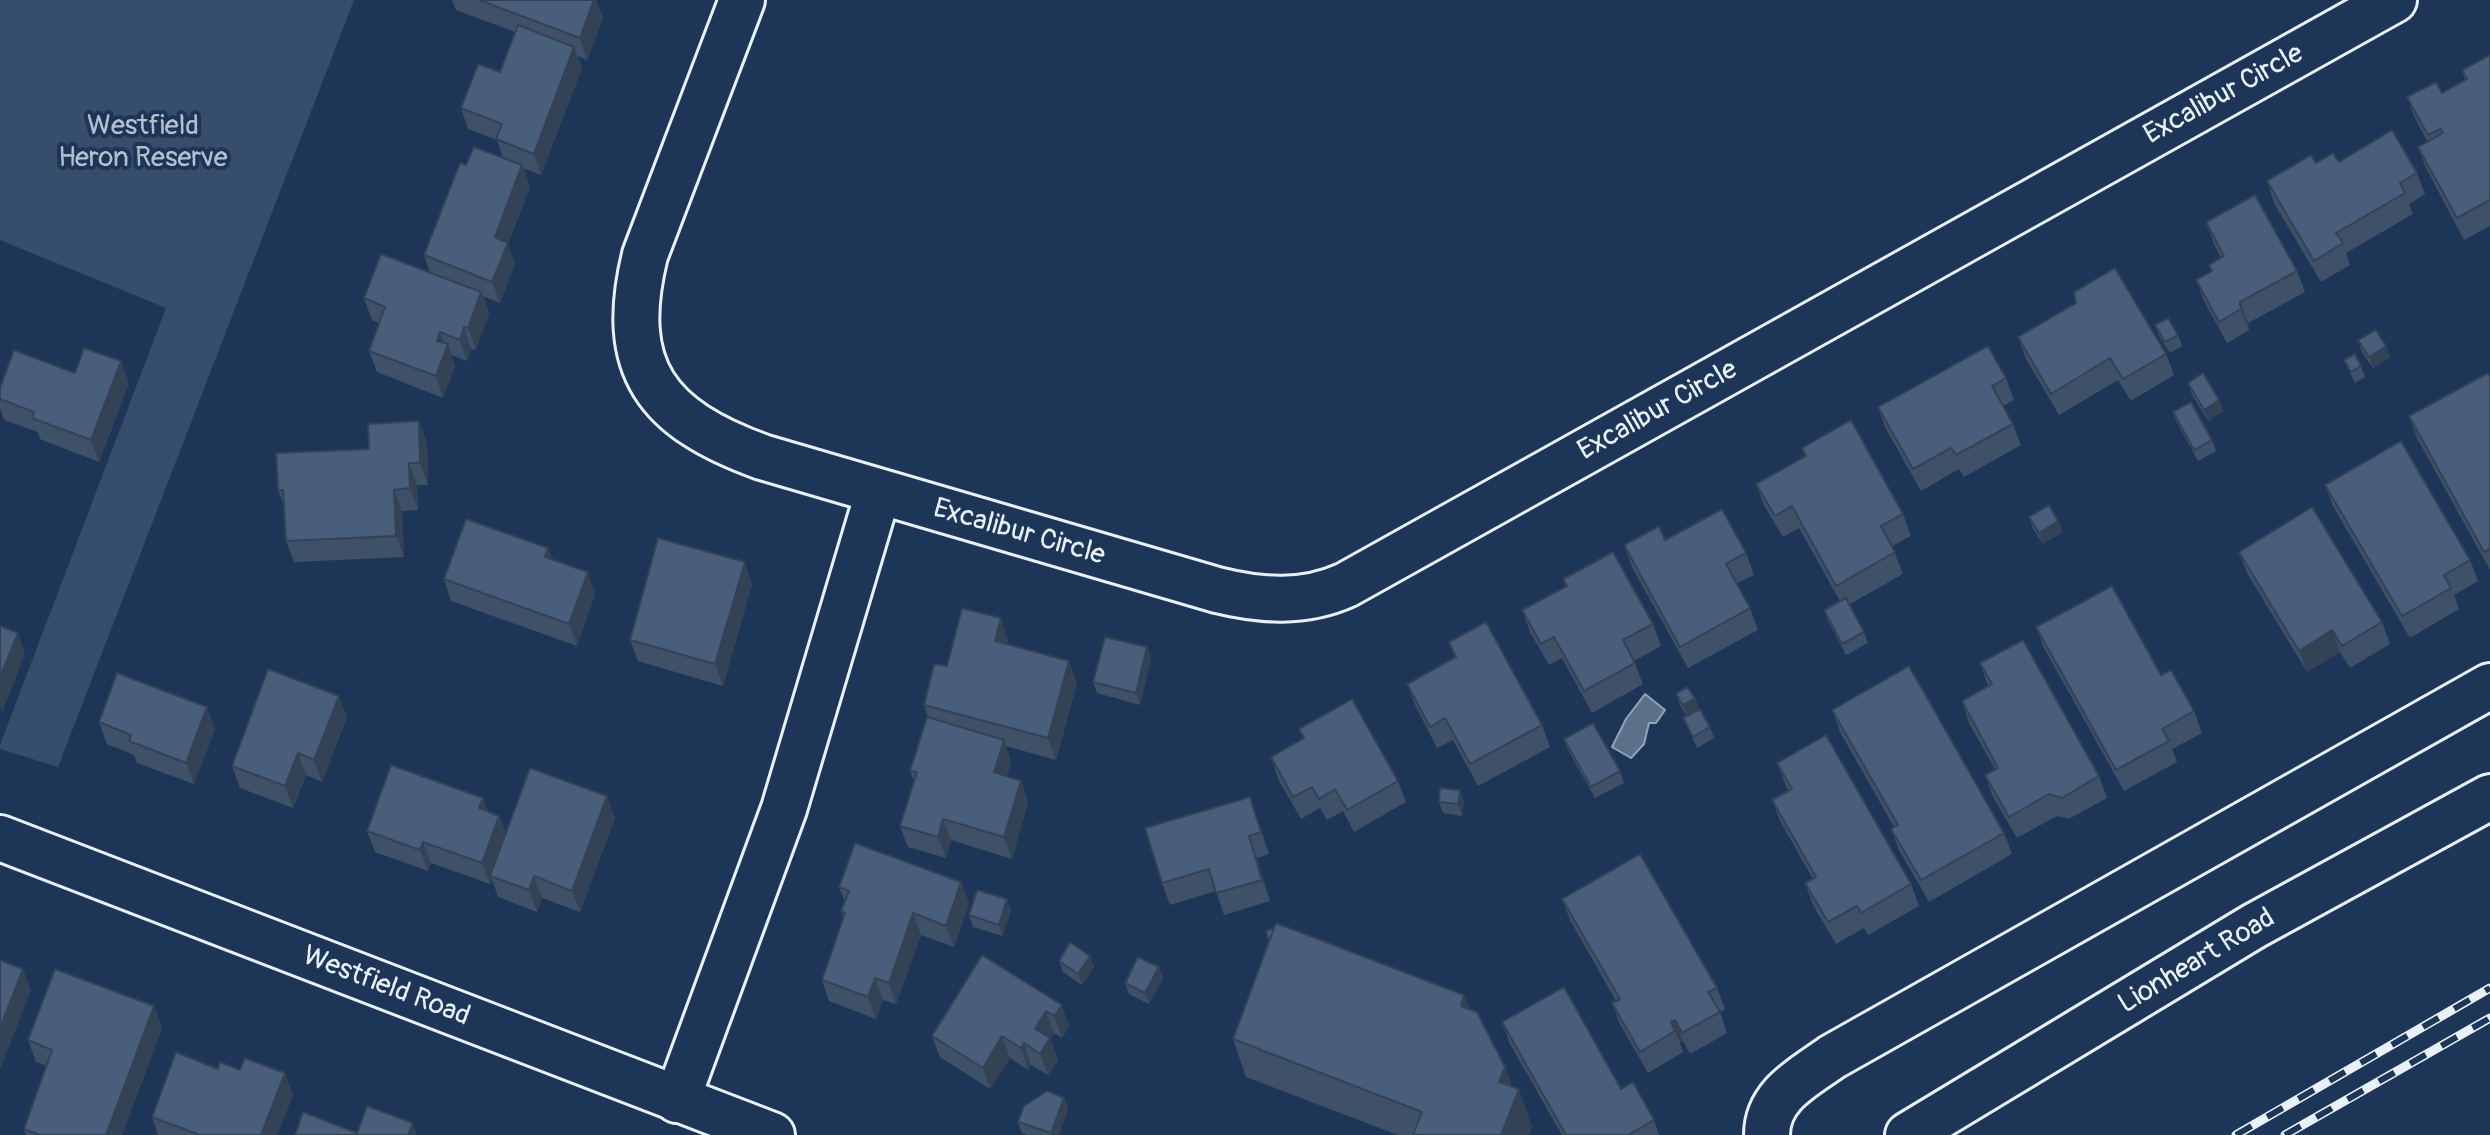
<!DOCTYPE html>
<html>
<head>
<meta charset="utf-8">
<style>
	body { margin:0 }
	canvas { display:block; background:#1d3557 }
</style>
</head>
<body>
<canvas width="2490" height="1135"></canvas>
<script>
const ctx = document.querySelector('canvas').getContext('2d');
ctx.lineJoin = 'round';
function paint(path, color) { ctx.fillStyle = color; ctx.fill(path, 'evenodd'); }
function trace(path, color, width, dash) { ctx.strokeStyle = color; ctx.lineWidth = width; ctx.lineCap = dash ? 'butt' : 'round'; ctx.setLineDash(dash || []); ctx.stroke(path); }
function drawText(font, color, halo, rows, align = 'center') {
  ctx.font = font + ' Pangolin,sans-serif'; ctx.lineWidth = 8; ctx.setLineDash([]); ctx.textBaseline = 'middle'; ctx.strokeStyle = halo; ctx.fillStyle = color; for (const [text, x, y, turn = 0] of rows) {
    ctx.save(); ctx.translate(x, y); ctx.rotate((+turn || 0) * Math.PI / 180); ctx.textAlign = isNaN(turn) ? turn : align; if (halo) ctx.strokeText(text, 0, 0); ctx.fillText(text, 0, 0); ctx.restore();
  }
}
paint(new Path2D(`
	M 0,0 L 354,0 L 58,767 L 0,749 L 0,745 L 166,308 L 0,240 Z`), '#374d6c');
const water = new Path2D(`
	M 1645,694 L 1665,710 L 1656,723 L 1649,723 L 1644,744 L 1631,758 L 1612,747 L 1626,719 Z`);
paint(water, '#5d7089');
trace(water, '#95a4b5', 2);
const minor = new Path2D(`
	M 742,0 L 645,255 C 617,369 657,419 762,457 L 1217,590 C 1261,601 1304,604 1346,585 L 2394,0
	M 677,1100 L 784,809 L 878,493
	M 1767,1135 C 1767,1095 1803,1078 1832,1057 L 2490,686`);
const secondary = new Path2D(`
	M 0,838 L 772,1135
	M 1908,1135 L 2254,926 L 2490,797`);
trace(minor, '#e8f1f8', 50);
trace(secondary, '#e8f1f8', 50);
trace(minor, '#1d3557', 44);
trace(secondary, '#1d3557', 44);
const rail = new Path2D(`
	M 2236,1135 L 2490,988
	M 2285,1135 L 2490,1018`);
trace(rail, '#e8f1f8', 9);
trace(rail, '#1d3557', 6, [18]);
paint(new Path2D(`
	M 452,0 L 596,0 L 603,18 L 587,60 L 577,56 L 582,68 L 541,175 L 523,168 L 530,187 L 508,244 L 515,264 L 500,303 L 483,296 L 489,313 L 476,350 L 471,349 L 467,361 L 451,355 L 455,366 L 443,398 L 377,372 L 369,351 L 379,323 L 372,320 L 364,298 L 430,273 L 424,255 L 466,165 L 503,158 L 497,140 L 468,129 L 461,108 L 500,72 L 515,32 L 456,10 Z
	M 2490,55 L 2490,226 L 2464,240 L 2426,168 L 2418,147 L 2427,141 L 2415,118 L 2407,97 L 2442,93 L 2465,80 L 2462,70 Z
	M 2339,162 L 2417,173 L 2425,194 L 2409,204 L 2413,214 L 2346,253 L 2350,265 L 2321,282 L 2274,203 L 2267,181 L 2316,163 Z
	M 2206,222 L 2297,271 L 2305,292 L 2248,323 L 2249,330 L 2227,343 L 2204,301 L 2196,280 L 2212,271 L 2221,258 L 2214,244 Z
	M 2155,325 L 2178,335 L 2182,346 L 2170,353 L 2159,336 Z
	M 2018,337 L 2166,354 L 2174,375 L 2131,401 L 2118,380 L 2059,415 L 2026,359 Z
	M 2358,340 L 2386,346 L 2390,357 L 2373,368 L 2362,352 Z
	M 2344,360 L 2361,366 L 2365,377 L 2355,383 Z
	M 75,373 L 129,383 L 99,462 L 40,439 L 38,432 L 4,420 L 0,408 L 0,388 Z
	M 2490,377 L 2490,570 L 2417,438 L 2409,416 Z
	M 2006,378 L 2014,400 L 2003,406 L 2013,424 L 2021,445 L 1964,477 L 1959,469 L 1921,491 L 1886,429 L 1878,407 Z
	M 2188,383 L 2219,400 L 2223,411 L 2208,421 L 2192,395 Z
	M 2173,412 L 2212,440 L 2216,451 L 2198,461 L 2177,423 Z
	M 427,443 L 428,485 L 417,485 L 418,510 L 402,511 L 404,557 L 294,562 L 286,541 L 284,506 L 278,490 L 369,449 Z
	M 1802,448 L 1903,514 L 1911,536 L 1892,546 L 1903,574 L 1850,604 L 1864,632 L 1868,643 L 1846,655 L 1828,621 L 1824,610 L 1840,601 L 1799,528 L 1783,537 L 1764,505 L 1756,484 L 1805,456 Z
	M 2325,485 L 2470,560 L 2478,581 L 2454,595 L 2459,609 L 2410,638 L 2333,506 Z
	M 2029,517 L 2058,521 L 2063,532 L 2043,544 L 2033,529 Z
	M 1665,540 L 1746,553 L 1754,575 L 1737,583 L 1750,608 L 1758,630 L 1688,668 L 1632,567 L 1624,545 Z
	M 548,548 L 552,559 L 595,594 L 577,646 L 451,601 L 444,579 Z
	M 2239,552 L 2382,622 L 2390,644 L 2350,668 L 2340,652 L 2307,672 L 2247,573 Z
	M 1563,579 L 1653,624 L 1661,646 L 1634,661 L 1643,684 L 1592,713 L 1562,658 L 1549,665 L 1530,632 L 1522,610 L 1566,587 Z
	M 752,584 L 723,686 L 638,661 L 630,640 Z
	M 2036,627 L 2161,675 L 2194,711 L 2202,733 L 2172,749 L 2177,762 L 2124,791 L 2044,648 Z
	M 1008,639 L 1007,645 L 1077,683 L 1056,760 L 1006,746 L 1011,762 L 1007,776 L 1021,781 L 1028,802 L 1012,859 L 951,840 L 946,858 L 908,847 L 900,826 L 914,781 L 910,771 L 928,718 L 924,705 L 947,666 Z
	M 1449,642 L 1542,725 L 1550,747 L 1478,786 L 1453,740 L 1437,748 L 1415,705 L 1407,684 L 1455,658 Z
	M 1147,647 L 1151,659 L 1140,705 L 1097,693 L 1093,682 Z
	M 1980,663 L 2099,776 L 2107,798 L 2069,819 L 2057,816 L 2017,838 L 1993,797 L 1985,775 L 1995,769 L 1969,723 L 1962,701 L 1988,686 Z
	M 1676,694 L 1695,698 L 1699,709 L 1710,727 L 1714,738 L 1697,748 L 1683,718 L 1687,716 L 1680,705 Z
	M 1832,710 L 2004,833 L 2012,854 L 1929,902 L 1899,850 L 1891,829 L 1894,827 L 1840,732 Z
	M 347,717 L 322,782 L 306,775 L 293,808 L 240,788 L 232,766 Z
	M 99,722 L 215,729 L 194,784 L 137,763 L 134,755 L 107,744 Z
	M 1299,729 L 1398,781 L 1406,802 L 1354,832 L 1343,811 L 1327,820 L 1320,808 L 1301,819 L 1278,779 L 1271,757 L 1303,739 Z
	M 1564,739 L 1620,771 L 1624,783 L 1595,798 L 1568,750 Z
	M 1777,763 L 1911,884 L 1919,906 L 1868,935 L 1864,928 L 1836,944 L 1813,905 L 1805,883 L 1813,879 L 1780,821 L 1772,800 L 1788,791 Z
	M 1460,790 L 1464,802 L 1462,816 L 1443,813 L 1439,802 Z
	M 1250,797 L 1269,854 L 1257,858 L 1270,901 L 1224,915 L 1216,891 L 1170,905 L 1162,883 Z
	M 488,812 L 499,816 L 506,834 L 615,818 L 580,912 L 542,898 L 537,912 L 498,897 L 492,879 L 490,884 L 431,863 L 428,871 L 375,852 L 367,831 Z
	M 961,882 L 969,904 L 954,947 L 921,935 L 896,1004 L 883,1000 L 876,1019 L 829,1001 L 822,980 L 844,918 L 841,911 L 845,902 L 839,887 Z
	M 1562,899 L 1717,988 L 1725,1009 L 1720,1012 L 1727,1033 L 1690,1054 L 1683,1041 L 1680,1043 L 1683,1052 L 1648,1073 L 1620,1024 L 1612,1003 L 1616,1001 L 1570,920 Z
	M 1011,910 L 1003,936 L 973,927 L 969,915 Z
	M 1290,928 L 1464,995 L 1470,1010 L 1505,1067 L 1512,1087 L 1532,1127 L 1529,1135 L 1398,1135 L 1246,1077 L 1233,1039 L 1269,942 Z
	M 982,955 L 1069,1026 L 1062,1038 L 1054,1033 L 1050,1038 L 1058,1060 L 1048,1075 L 1031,1065 L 1028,1070 L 1010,1058 L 990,1089 L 940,1057 L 932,1036 Z
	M 1090,956 L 1094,967 L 1082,985 L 1063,972 L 1059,961 Z
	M 1159,967 L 1163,978 L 1149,1004 L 1129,994 L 1125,983 Z
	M 154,1006 L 162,1028 L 122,1135 L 26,1135 L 24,1129 L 47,1066 L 36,1062 L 28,1040 Z
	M 1502,1022 L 1621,1089 L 1654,1120 L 1659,1135 L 1562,1135 L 1510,1044 Z
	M 218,1069 L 293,1095 L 277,1135 L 158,1135 L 152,1117 Z
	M 1064,1098 L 1068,1109 L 1059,1135 L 1028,1135 L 1022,1133 L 1018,1122 Z`), '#3f5169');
paint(new Path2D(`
	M 594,0 L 596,0 L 603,18 L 587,60 L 580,38 Z
	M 574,47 L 582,68 L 541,175 L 534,154 Z
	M 522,165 L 530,187 L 508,244 L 515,264 L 500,303 L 492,282 L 495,237 Z
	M 481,292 L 489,313 L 476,350 L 468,328 Z
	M 2240,302 L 2248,323 L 2249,330 L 2241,309 Z
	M 464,327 L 471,349 L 467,361 L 460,340 Z
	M 440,332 L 446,348 L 448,344 L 455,366 L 443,398 L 436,376 L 437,341 Z
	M 2386,346 L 2390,357 L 2373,368 L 2369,357 Z
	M 121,361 L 129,383 L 99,462 L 91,440 Z
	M 2219,400 L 2223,411 L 2208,421 L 2204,410 Z
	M 419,421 L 427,443 L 428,485 L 420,463 Z
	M 409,463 L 417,485 L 418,510 L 410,488 Z
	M 394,490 L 402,511 L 404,557 L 396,536 Z
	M 2058,521 L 2063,532 L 2043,544 L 2039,533 Z
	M 548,548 L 556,569 L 545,557 Z
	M 745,562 L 752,584 L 723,686 L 715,664 Z
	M 588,572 L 595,594 L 577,646 L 569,624 Z
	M 1001,618 L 1008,639 L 1002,663 L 995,641 Z
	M 2332,630 L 2340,652 L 2307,672 L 2299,651 Z
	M 18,633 L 25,654 L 2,713 L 0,706 L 0,677 Z
	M 1147,647 L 1151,659 L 1140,705 L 1136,693 Z
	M 1069,661 L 1077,683 L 1056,760 L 1048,738 Z
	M 339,696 L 347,717 L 322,782 L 314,760 Z
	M 1695,698 L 1699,709 L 1687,716 L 1683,705 Z
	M 207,707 L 215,729 L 194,784 L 186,763 Z
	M 1004,740 L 1011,762 L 1002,794 L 994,772 Z
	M 298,753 L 306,775 L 293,808 L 285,786 Z
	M 1021,781 L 1028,802 L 1012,859 L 1004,837 Z
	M 1460,790 L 1464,802 L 1462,816 L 1458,804 Z
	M 607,796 L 615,818 L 580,912 L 572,891 Z
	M 1250,797 L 1258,818 L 1269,854 L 1261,832 Z
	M 483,798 L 491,819 L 479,808 Z
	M 499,816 L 507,837 L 490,876 L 492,879 L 490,884 L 482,863 Z
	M 943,819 L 951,840 L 946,858 L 938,837 Z
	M 1249,836 L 1257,858 L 1270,901 L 1262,880 Z
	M 423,842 L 431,863 L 428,871 L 420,850 Z
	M 534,876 L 542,898 L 537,912 L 529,890 Z
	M 961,882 L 969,904 L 954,947 L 946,926 Z
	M 1007,899 L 1011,910 L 1003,936 L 999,925 Z
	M 913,913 L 921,935 L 896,1004 L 889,983 Z
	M 1090,956 L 1094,967 L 1082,985 L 1078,974 Z
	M 1159,967 L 1163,978 L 1149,1004 L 1145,993 Z
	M 23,969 L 31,990 L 0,1070 L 0,1028 Z
	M 875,978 L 883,1000 L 876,1019 L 868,997 Z
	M 1464,995 L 1478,1032 L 1461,1006 Z
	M 1062,1005 L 1069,1026 L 1062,1038 L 1054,1016 Z
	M 154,1006 L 162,1028 L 122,1135 L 106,1135 Z
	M 1046,1011 L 1054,1033 L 1042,1050 L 1035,1029 Z
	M 1675,1020 L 1683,1041 L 1680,1043 L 1671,1022 Z
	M 1002,1036 L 1010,1058 L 990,1089 L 983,1068 Z
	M 1050,1038 L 1058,1060 L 1048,1075 L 1040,1054 Z
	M 1024,1043 L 1031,1065 L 1028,1070 L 1021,1048 Z
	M 1505,1067 L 1516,1098 L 1519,1089 L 1532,1127 L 1529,1135 L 1501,1135 L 1499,1082 Z
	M 285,1073 L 293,1095 L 277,1135 L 261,1135 Z
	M 1064,1098 L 1068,1109 L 1059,1135 L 1052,1135 L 1051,1133 Z
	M 413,1123 L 417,1135 L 408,1135 Z`), '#334255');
const building = new Path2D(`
	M 479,0 L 594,0 L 580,38 Z
	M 518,25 L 574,47 L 534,154 L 496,139 L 502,124 L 461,108 L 478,64 L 500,72 Z
	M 2490,55 L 2490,200 L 2457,218 L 2418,147 L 2443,133 L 2441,129 L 2428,135 L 2407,97 L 2436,82 L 2442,93 L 2467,79 L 2462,70 Z
	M 2392,130 L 2417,173 L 2400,183 L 2405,193 L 2336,233 L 2343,243 L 2314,261 L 2267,181 L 2311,155 L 2316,163 L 2333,153 L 2339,162 Z
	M 474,147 L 522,165 L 495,237 L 508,243 L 492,282 L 424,255 L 460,163 L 466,165 Z
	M 2255,195 L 2297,271 L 2240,302 L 2241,309 L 2219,322 L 2196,280 L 2212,271 L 2209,265 L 2224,256 L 2206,222 Z
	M 381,254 L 481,292 L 468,328 L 464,327 L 460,340 L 440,332 L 437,341 L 448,344 L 436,376 L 369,351 L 385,307 L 364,298 Z
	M 2115,268 L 2166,354 L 2123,379 L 2110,358 L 2051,394 L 2018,337 L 2076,303 L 2074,292 Z
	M 2168,318 L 2178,335 L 2165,342 L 2155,325 Z
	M 2376,330 L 2386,346 L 2369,357 L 2358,340 Z
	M 1988,346 L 2006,378 L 1992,386 L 2013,424 L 1956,455 L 1951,448 L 1913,469 L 1878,407 Z
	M 84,348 L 121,361 L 91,440 L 32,418 L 34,412 L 0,399 L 0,388 L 14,350 L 75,373 Z
	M 2355,354 L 2361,366 L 2351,372 L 2344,360 Z
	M 2203,373 L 2219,400 L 2204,410 L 2188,383 Z
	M 2488,373 L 2490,377 L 2490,549 L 2484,552 L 2409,416 Z
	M 2191,402 L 2212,440 L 2194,450 L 2173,412 Z
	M 1851,420 L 1903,514 L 1881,526 L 1895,552 L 1836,586 L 1792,506 L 1775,516 L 1756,484 L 1806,456 L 1802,448 Z
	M 419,421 L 420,463 L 409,463 L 410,488 L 394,490 L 396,536 L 286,541 L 283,490 L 278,490 L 276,453 L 369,449 L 368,424 Z
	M 2401,441 L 2470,560 L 2444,575 L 2451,588 L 2402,616 L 2325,485 Z
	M 2049,505 L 2058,521 L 2039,533 L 2029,517 Z
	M 2312,507 L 2382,622 L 2342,646 L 2332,630 L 2299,651 L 2239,552 Z
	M 1722,509 L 1746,553 L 1726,564 L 1750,608 L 1680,647 L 1624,545 L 1659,526 L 1665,540 Z
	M 466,519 L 548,548 L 545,557 L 588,572 L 569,624 L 444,579 Z
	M 658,538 L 745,562 L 715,664 L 630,640 Z
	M 1613,552 L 1653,624 L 1623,640 L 1635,663 L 1584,691 L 1554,637 L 1541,644 L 1522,610 L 1567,586 L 1563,579 Z
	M 2112,586 L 2161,675 L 2171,670 L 2194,711 L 2162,729 L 2169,741 L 2116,770 L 2036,627 Z
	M 1846,598 L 1864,632 L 1842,644 L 1824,610 Z
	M 962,608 L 1001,618 L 995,641 L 1069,661 L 1048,738 L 924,705 L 934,664 L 947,666 Z
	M 1486,622 L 1542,725 L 1470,764 L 1445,718 L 1430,727 L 1407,684 L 1456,657 L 1449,642 Z
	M 0,626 L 18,633 L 0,677 Z
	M 1105,637 L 1147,647 L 1136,693 L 1093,682 Z
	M 2023,640 L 2099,776 L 2062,798 L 2049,794 L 2009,817 L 1985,775 L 1998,768 L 1962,701 L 1992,684 L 1980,663 Z
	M 1909,666 L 2004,833 L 1921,880 L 1891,829 L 1898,825 L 1832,710 Z
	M 268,669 L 339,696 L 314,760 L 298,753 L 285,786 L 232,766 Z
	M 117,673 L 207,707 L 186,763 L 129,741 L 131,735 L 99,722 Z
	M 1687,687 L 1695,698 L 1683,705 L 1676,694 Z
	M 1352,699 L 1398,781 L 1347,810 L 1335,789 L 1319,799 L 1312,787 L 1293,797 L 1271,757 L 1304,738 L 1299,729 Z
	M 1700,709 L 1710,727 L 1693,737 L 1683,718 Z
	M 927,717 L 1004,740 L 994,772 L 1021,781 L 1004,837 L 943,819 L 938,837 L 900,826 L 917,772 L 910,771 Z
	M 1593,723 L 1620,771 L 1591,787 L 1564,739 Z
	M 1826,735 L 1911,884 L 1861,913 L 1857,906 L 1828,922 L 1805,883 L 1816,877 L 1772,800 L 1792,789 L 1777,763 Z
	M 391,765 L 483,798 L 479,808 L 499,816 L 482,863 L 423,842 L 420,850 L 367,831 Z
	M 530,768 L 607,796 L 572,891 L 534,876 L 529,890 L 490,876 Z
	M 1440,788 L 1460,790 L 1458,804 L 1439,802 Z
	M 1250,797 L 1261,832 L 1249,836 L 1262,880 L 1216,893 L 1209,869 L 1162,883 L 1145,828 Z
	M 855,843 L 961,882 L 946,926 L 913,913 L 889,983 L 875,978 L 868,997 L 822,980 L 845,913 L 841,911 L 849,891 L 839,887 Z
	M 1640,854 L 1717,988 L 1708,992 L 1720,1012 L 1682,1033 L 1675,1020 L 1671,1022 L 1675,1031 L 1640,1052 L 1612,1003 L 1620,999 L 1562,899 Z
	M 977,890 L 1007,899 L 999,925 L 969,915 Z
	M 1276,923 L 1464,995 L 1461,1006 L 1477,1012 L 1505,1067 L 1499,1082 L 1519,1089 L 1501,1135 L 1413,1135 L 1422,1112 L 1233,1039 Z
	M 1274,928 L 1269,942 L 1266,931 Z
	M 1070,942 L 1090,956 L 1078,974 L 1059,961 Z
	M 982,955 L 1062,1005 L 1054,1016 L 1046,1011 L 1035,1029 L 1050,1038 L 1040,1054 L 1024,1043 L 1021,1048 L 1002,1036 L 983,1068 L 932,1036 Z
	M 1138,957 L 1159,967 L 1145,993 L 1125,983 Z
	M 0,960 L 23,969 L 0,1028 Z
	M 55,969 L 154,1006 L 106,1135 L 40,1135 L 24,1129 L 52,1050 L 28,1040 Z
	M 1564,987 L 1621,1089 L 1633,1082 L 1654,1120 L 1628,1135 L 1566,1135 L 1502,1022 Z
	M 176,1052 L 218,1069 L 220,1062 L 240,1070 L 245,1058 L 285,1073 L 261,1135 L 200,1135 L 152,1117 Z
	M 1047,1091 L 1064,1098 L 1051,1133 L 1018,1122 L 1024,1106 Z
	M 367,1106 L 413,1123 L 408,1135 L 295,1135 L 303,1112 L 357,1133 Z`);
paint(building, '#495e7a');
trace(building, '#334255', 2);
drawText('28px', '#e8f1f8', '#1d3557', [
	["Excalibur Circle",2224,95,-29],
	["Excalibur Circle",1658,411,-29],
	["Excalibur Circle",1019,533,16],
	["Lionheart Road",2197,962,-31],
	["Westfield Road",386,987,21]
]);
drawText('28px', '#b3c0ce', '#1d3557', [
	["Westfield",143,127],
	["Heron Reserve",143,159]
]);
</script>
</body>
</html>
